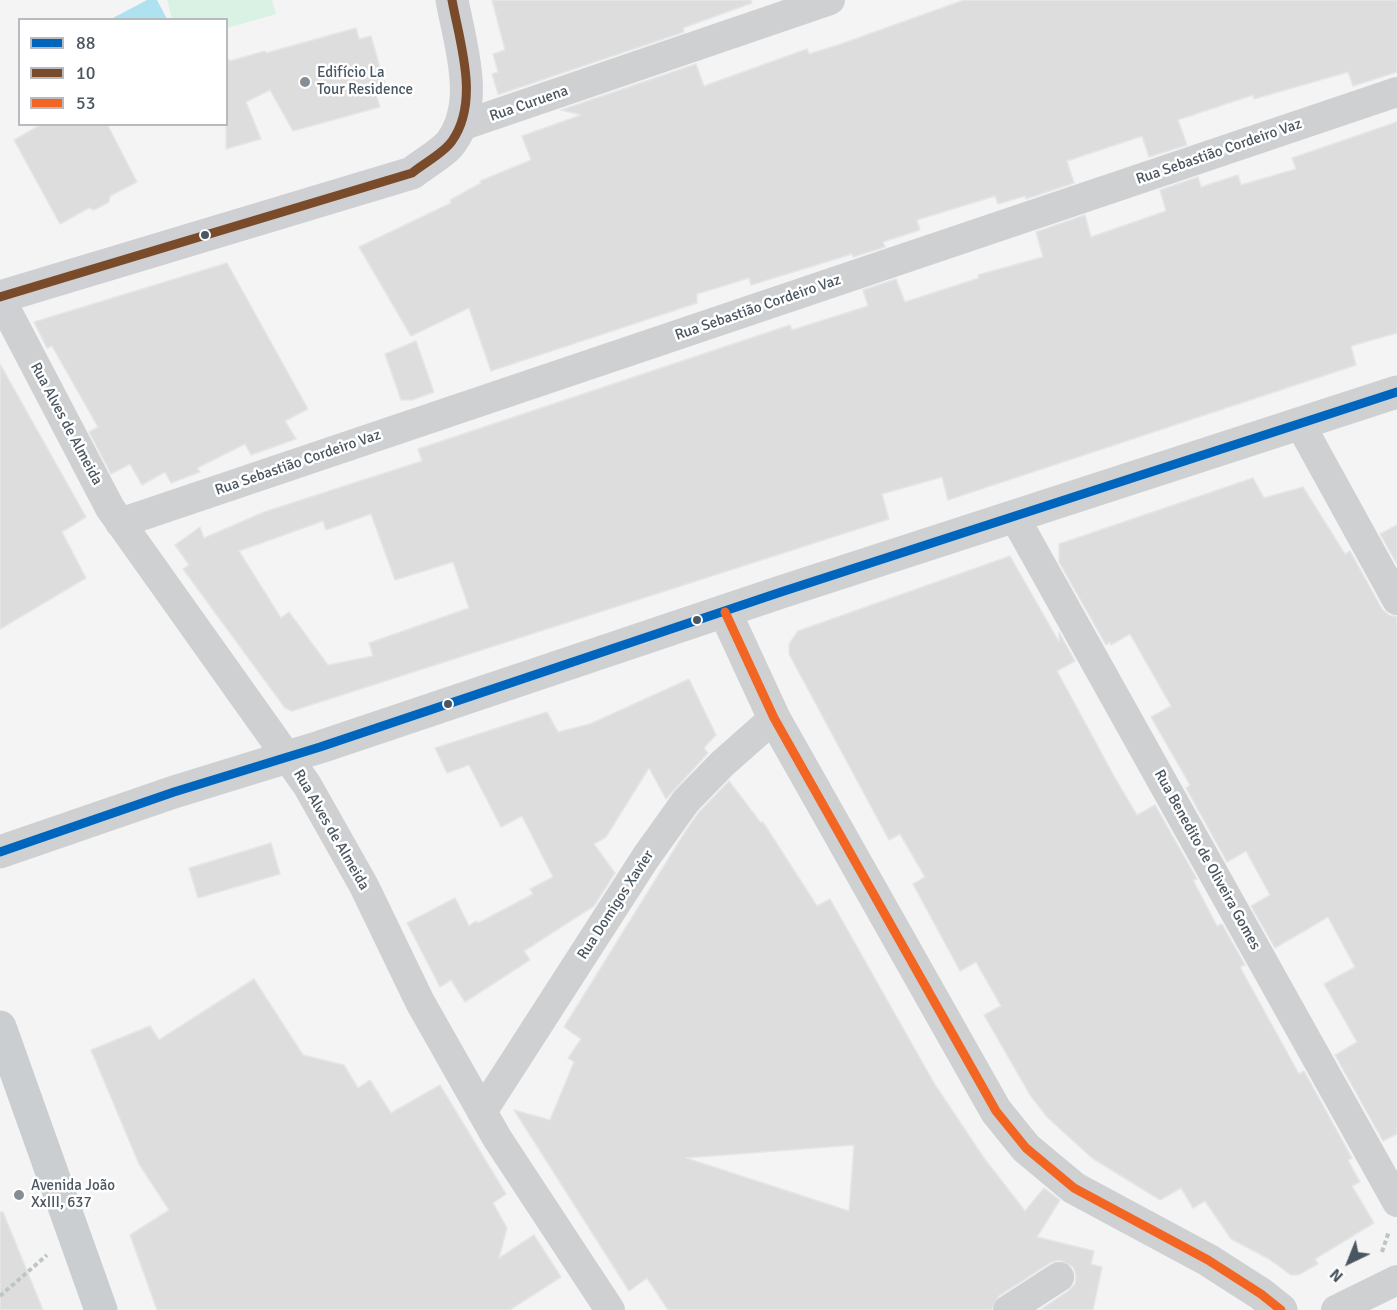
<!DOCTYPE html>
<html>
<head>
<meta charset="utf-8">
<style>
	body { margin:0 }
	#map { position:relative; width:1397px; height:1310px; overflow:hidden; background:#f4f4f4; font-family:Signika,sans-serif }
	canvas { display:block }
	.legend { position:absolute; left:18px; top:18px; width:210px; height:108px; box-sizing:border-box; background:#fff; border:2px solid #b7bbc0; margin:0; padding:8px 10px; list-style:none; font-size:18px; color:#4a5661 }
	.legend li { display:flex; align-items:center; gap:12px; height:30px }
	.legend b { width:30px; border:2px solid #b7bbc0 }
	.north { position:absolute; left:1319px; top:1232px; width:60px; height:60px; -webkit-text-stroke:4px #fff; paint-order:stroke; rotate:223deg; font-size:16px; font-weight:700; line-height:24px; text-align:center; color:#4a5661 }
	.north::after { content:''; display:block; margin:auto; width:21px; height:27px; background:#4a5661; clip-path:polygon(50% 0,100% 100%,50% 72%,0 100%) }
</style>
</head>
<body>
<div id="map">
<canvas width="1397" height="1310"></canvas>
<ul class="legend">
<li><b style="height:8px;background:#0065bd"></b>88</li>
<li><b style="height:8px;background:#7a4b2a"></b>10</li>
<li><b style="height:8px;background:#f26522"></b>53</li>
</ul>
<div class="north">N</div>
</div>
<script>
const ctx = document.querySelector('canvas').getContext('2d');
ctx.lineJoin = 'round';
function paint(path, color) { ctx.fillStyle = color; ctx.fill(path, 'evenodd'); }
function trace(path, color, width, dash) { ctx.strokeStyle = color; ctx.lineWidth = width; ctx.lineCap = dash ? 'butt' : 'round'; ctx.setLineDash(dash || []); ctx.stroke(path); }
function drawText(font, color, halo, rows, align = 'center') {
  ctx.font = font + ' Signika,sans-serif'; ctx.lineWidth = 5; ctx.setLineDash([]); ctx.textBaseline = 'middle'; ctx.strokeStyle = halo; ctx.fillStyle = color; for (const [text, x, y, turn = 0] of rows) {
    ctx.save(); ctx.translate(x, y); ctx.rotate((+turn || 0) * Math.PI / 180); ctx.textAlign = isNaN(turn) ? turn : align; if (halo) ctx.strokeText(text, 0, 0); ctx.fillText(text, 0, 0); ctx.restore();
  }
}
paint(new Path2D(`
	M 167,0 L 272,0 L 276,14 L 227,28 L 226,20 L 172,19 Z`), '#d9f2e3');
paint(new Path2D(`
	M 147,0 L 157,0 L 167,19 L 111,19 Z`), '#aee2f0');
const building = new Path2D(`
	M 492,0 L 751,0 L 752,3 L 683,28 L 684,32 L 500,94 L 498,94 L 492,74 L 498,72 L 493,54 L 505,50 Z
	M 964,0 L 1397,0 L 1397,72 L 1353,86 L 1348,72 L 1254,99 L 1253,95 L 1178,120 L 1187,145 L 1149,157 L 1142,136 L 1067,161 L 1074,183 L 1026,199 L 1025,196 L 998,204 L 995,196 L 917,220 L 920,230 L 883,242 L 885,247 L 853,257 L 852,254 L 751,285 L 749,278 L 697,294 L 697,303 L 491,371 L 469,308 L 411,336 L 359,247 L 451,203 L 450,200 L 481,183 L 480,181 L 531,160 L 522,136 L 581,115 L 561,110 L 696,64 L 704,86 L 807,49 L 809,54 L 841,44 Z
	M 356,28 L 359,39 L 371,36 L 386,88 L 375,91 L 380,107 L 293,131 L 270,90 L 246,102 L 261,139 L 226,149 L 226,56 L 230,61 L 265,51 L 266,53 Z
	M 1397,122 L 1397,333 L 1351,346 L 1356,365 L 948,500 L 942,477 L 882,494 L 889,519 L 292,711 L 285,708 L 183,569 L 189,565 L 175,545 L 200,527 L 204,538 L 264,512 L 422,461 L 418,449 L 790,325 L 792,330 L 868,306 L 863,290 L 896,279 L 905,302 L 979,278 L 978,275 L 1043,257 L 1036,232 L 1085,215 L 1091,237 L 1166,211 L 1160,190 L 1198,177 L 1201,187 L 1238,175 L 1241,185 L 1296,169 L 1292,158 ZM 371,514 L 395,580 L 453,562 L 469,608 L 369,643 L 373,656 L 328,665 L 289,612 L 281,618 L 239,551 L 323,521 L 326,530 Z
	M 42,124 L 107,124 L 137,182 L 110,196 L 109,202 L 94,210 L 89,208 L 60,224 L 14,140 Z
	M 227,263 L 308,409 L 285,421 L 296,439 L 251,455 L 245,444 L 197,468 L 200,472 L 171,483 L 165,472 L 142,485 L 130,464 L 111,474 L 89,432 L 98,427 L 52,346 L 47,348 L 34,322 Z
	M 416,341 L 434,392 L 412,400 L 401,400 L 385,354 Z
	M 0,364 L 86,517 L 62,532 L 86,578 L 0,629 Z
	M 1253,478 L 1264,498 L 1303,487 L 1345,554 L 1350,551 L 1382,609 L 1389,615 L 1397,617 L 1397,1134 L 1383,1141 L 1335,1055 L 1357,1042 L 1324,984 L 1355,967 L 1328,917 L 1275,948 L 1251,906 L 1270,895 L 1246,851 L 1227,862 L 1186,788 L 1190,785 L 1151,717 L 1171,706 L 1130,634 L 1111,645 L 1110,642 L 1106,645 L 1059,562 L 1059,544 Z
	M 1397,525 L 1397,564 L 1380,534 Z
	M 1010,556 L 1059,642 L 1059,632 L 1075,661 L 1057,671 L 1115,778 L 1137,815 L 1155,805 L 1197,879 L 1193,880 L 1217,926 L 1222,924 L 1245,965 L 1240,967 L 1299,1074 L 1304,1071 L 1352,1158 L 1348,1160 L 1360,1182 L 1352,1186 L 1374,1223 L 1315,1259 L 1318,1264 L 1298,1275 L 1291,1275 L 1269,1259 L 1231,1239 L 1205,1201 L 1193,1208 L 1181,1188 L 1160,1200 L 1092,1158 L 1047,1117 L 1030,1095 L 984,1015 L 1001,1006 L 976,962 L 960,971 L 913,884 L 925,877 L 900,834 L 889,840 L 789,654 L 789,644 L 798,631 Z
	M 689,679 L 716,735 L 704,748 L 708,753 L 666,799 L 649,768 L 606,837 L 594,844 L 615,873 L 594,906 L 524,951 L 530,960 L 465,1002 L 451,980 L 440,987 L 407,923 L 455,898 L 469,926 L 476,921 L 478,923 L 533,894 L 530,889 L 553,877 L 522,816 L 501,827 L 469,765 L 447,773 L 435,748 L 547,712 L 558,732 L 590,724 Z
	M 729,781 L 761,823 L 763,822 L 817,906 L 830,899 L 934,1083 L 984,1158 L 1025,1211 L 1044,1188 L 1060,1200 L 1037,1237 L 1094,1251 L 1091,1264 L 1102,1267 L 1093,1310 L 1040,1310 L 1068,1291 L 1075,1284 L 1076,1276 L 1073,1267 L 1059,1260 L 1050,1263 L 999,1296 L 991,1310 L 668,1310 L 647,1278 L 629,1291 L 514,1110 L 550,1120 L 574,1062 L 568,1058 L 581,1039 L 564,1027 L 685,832 L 699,812 ZM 854,1145 L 849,1211 L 686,1158 Z
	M 271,843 L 280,874 L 198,898 L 189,868 Z
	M 254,979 L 303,1055 L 344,1065 L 358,1088 L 370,1080 L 391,1113 L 440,1085 L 506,1194 L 493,1203 L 507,1228 L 499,1258 L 534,1235 L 561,1277 L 510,1310 L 157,1310 L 130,1235 L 169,1210 L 139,1164 L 91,1050 L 150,1026 L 159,1040 Z
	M 0,1212 L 3,1212 L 43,1310 L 0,1310 Z`);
paint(building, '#ddddde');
trace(building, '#e5e6e7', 1.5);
trace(new Path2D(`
	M 1382,1252 L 1389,1231
	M 0,1296 L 47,1255`), '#bcc7c4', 4, [4.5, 3]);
trace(new Path2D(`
	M 458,127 L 830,0
	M 0,298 L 110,508 L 307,785 L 364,886 L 420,1002 L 497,1138 L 610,1310
	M 1300,424 L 1397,600
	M 1015,518 L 1397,1202
	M 120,523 L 1397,92
	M 482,1112 L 646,857 L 686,801 L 722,764 L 774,718
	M 1008,1310 L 1059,1277
	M 1336,1310 L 1397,1280`), '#ced0d2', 30);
trace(new Path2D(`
	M 725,612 L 774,718 L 996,1111 L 1026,1148 L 1074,1188 L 1208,1260 L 1261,1294 L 1281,1310
	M 0,852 L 174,792 L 320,747 L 781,592 L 1397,392`), '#ced0d2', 33);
trace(new Path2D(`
	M 0,297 L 412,173 C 424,163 444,153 452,141 C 480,101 460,44 452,0`), '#ced0d4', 33);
trace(new Path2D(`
	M 0,1027 L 101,1310`), '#caced1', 33);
trace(new Path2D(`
	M 0,852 L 174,792 L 320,747 L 781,592 L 1397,392`), '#0065bd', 9);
trace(new Path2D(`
	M 0,297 L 412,173 C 424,163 444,153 452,141 C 480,101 460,44 452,0`), '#7a4b2a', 9);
trace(new Path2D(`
	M 725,612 L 774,718 L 996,1111 L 1026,1148 L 1074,1188 L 1208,1260 L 1261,1294 L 1281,1310`), '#f26522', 9);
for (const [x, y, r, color] of [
	[305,82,6,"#868d94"],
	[205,235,5,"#4a5661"],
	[697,620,5,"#4a5661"],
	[448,704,5,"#4a5661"],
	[19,1195,6,"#868d94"]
]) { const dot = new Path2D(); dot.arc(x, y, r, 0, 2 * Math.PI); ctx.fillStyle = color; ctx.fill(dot); trace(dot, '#fff', 2); }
drawText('15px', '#4a5661', '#fff', [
	["Edifício La",317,73],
	["Tour Residence",317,90],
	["Avenida João",31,1186],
	["XxIII, 637",31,1203]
], 'left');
drawText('15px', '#4a5661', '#fff', [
	["Rua Curuena",529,104,-19],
	["Rua Sebastião Cordeiro Vaz",1219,152,-19],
	["Rua Sebastião Cordeiro Vaz",758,308,-19],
	["Rua Alves de Almeida",66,424,62],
	["Rua Sebastião Cordeiro Vaz",298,463,-19],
	["Rua Alves de Almeida",331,830,60],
	["Rua Benedito de Oliveira Gomes",1207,860,61],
	["Rua Domigos Xavier",616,905,-57]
]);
</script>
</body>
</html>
